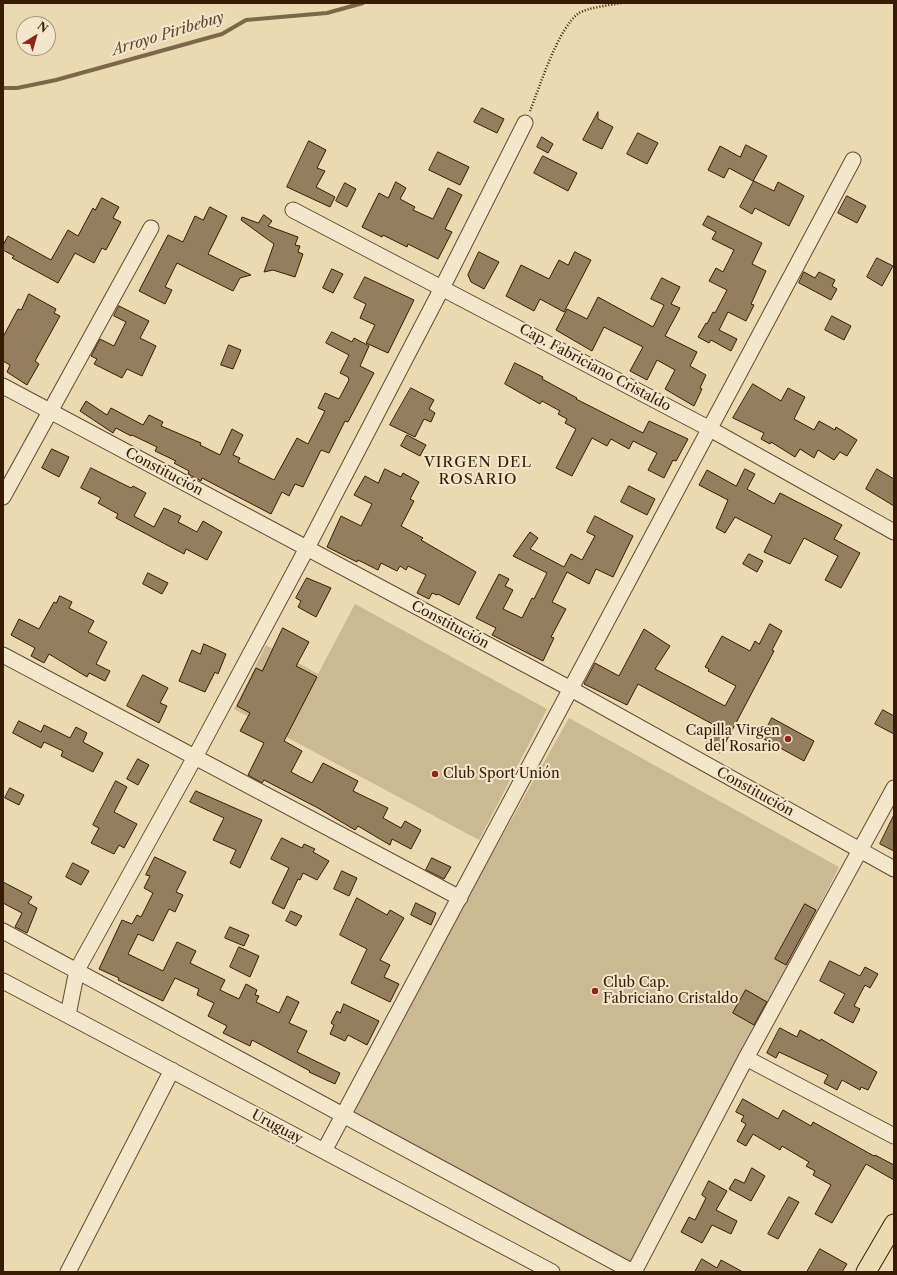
<!DOCTYPE html>
<html>
<head>
<meta charset="utf-8">
<style>
	body { margin:0 }
	#map { position:relative; width:897px; height:1275px; overflow:hidden; background:#ebd9b1; font-family:"Libre Caslon Text",serif }
	canvas { display:block }
	.frame { position:absolute; inset:0; border:4px solid #371c03; pointer-events:none }
	.north { position:absolute; left:16px; top:16px; width:40px; height:40px; box-sizing:border-box; background:#f2e6cc; border:1px solid #a7957c; border-radius:50%; rotate:37deg; font-size:11px; font-weight:700; line-height:16px; text-align:center; color:#371c03 }
	.north::after { content:''; display:block; margin:auto; width:14px; height:18px; background:#8f2418; clip-path:polygon(50% 0,100% 100%,50% 72%,0 100%) }
</style>
</head>
<body>
<div id="map">
<canvas width="897" height="1275"></canvas>
<div class="frame"></div>
<div class="north">N</div>
</div>
<script>
const ctx = document.querySelector('canvas').getContext('2d');
ctx.lineJoin = 'round';
function paint(path, color) { ctx.fillStyle = color; ctx.fill(path, 'evenodd'); }
function trace(path, color, width, dash) { ctx.strokeStyle = color; ctx.lineWidth = width; ctx.lineCap = dash ? 'butt' : 'round'; ctx.setLineDash(dash || []); ctx.stroke(path); }
function drawText(font, color, halo, rows, align = 'center') {
  ctx.font = font + ' "Libre Caslon Text",serif'; ctx.lineWidth = 4; ctx.setLineDash([]); ctx.textBaseline = 'middle'; ctx.strokeStyle = halo; ctx.fillStyle = color; for (const [text, x, y, turn = 0] of rows) {
    ctx.save(); ctx.translate(x, y); ctx.rotate((+turn || 0) * Math.PI / 180); ctx.textAlign = isNaN(turn) ? turn : align; if (halo) ctx.strokeText(text, 0, 0); ctx.fillText(text, 0, 0); ctx.restore();
  }
}
paint(new Path2D(`
	M 355,604 L 547,709 L 479,840 L 234,709 L 266,645 L 318,674 Z
	M 569,718 L 839,867 L 634,1272 L 344,1115 Z`), '#ccb993');
trace(new Path2D(`
	M 3,88 L 17,88 L 56,80 L 222,34 L 246,20 L 327,13 L 363,3`), '#7e6748', 4);
const building = new Path2D(`
	M 482,108 L 504,119 L 497,133 L 474,122 Z
	M 598,112 L 598,119 L 613,127 L 602,149 L 583,140 Z
	M 638,133 L 658,143 L 647,164 L 627,154 Z
	M 542,137 L 553,144 L 548,153 L 537,147 Z
	M 309,141 L 326,150 L 317,168 L 325,171 L 316,187 L 335,197 L 330,207 L 287,187 Z
	M 746,145 L 767,156 L 753,181 L 729,168 L 724,178 L 708,170 L 720,146 L 740,157 Z
	M 438,152 L 469,167 L 460,185 L 429,170 Z
	M 543,156 L 577,173 L 568,191 L 534,173 Z
	M 754,181 L 774,191 L 778,182 L 804,196 L 789,226 L 755,208 L 752,214 L 740,207 Z
	M 396,182 L 406,188 L 400,199 L 415,207 L 413,210 L 433,219 L 448,188 L 462,195 L 445,229 L 452,232 L 438,259 L 408,244 L 407,247 L 383,235 L 382,237 L 362,227 L 379,193 L 388,198 Z
	M 345,183 L 356,189 L 347,207 L 336,201 Z
	M 847,196 L 866,206 L 857,223 L 838,213 Z
	M 102,198 L 119,207 L 113,218 L 121,222 L 106,250 L 102,248 L 94,263 L 75,253 L 58,283 L 12,258 L 14,256 L 3,250 L 3,245 L 8,236 L 51,260 L 68,230 L 78,236 L 93,208 L 95,210 Z
	M 210,207 L 227,216 L 208,254 L 251,275 L 240,278 L 233,291 L 177,263 L 165,287 L 172,290 L 165,304 L 139,291 L 168,235 L 183,242 L 195,216 L 203,220 Z
	M 264,215 L 272,221 L 268,226 L 298,237 L 295,245 L 300,246 L 298,252 L 303,254 L 295,277 L 273,270 L 264,272 L 274,244 L 241,220 L 242,217 L 258,223 Z
	M 708,216 L 762,243 L 752,264 L 766,271 L 751,304 L 754,305 L 746,321 L 728,312 L 719,330 L 737,339 L 731,351 L 711,340 L 709,343 L 698,337 L 706,323 L 707,324 L 713,312 L 715,313 L 727,290 L 709,281 L 716,268 L 723,272 L 734,250 L 712,239 L 716,232 L 703,225 Z
	M 479,252 L 499,262 L 484,289 L 471,282 L 468,275 Z
	M 575,252 L 591,260 L 564,312 L 540,299 L 534,311 L 506,296 L 521,265 L 549,279 L 559,260 L 568,265 Z
	M 877,258 L 893,266 L 882,286 L 867,277 Z
	M 332,269 L 343,274 L 333,293 L 323,288 Z
	M 804,272 L 815,278 L 819,272 L 835,280 L 832,286 L 837,289 L 831,300 L 799,283 Z
	M 365,277 L 414,300 L 388,353 L 366,343 L 375,325 L 360,318 L 366,304 L 354,298 Z
	M 662,278 L 680,287 L 671,304 L 680,308 L 665,336 L 697,352 L 690,366 L 706,375 L 700,388 L 702,389 L 694,406 L 665,389 L 675,370 L 657,360 L 647,380 L 630,371 L 643,347 L 604,327 L 592,351 L 556,330 L 567,309 L 587,319 L 598,297 L 653,327 L 664,305 L 651,299 Z
	M 29,294 L 56,309 L 54,313 L 60,316 L 35,361 L 39,364 L 27,385 L 7,372 L 10,365 L 3,361 L 3,337 L 18,309 L 21,310 Z
	M 119,306 L 149,321 L 140,338 L 156,346 L 142,376 L 127,369 L 122,378 L 94,364 L 97,359 L 91,356 L 100,339 L 114,346 L 126,322 L 114,316 Z
	M 832,316 L 851,326 L 844,340 L 825,330 Z
	M 332,332 L 352,342 L 354,338 L 369,346 L 360,366 L 374,373 L 348,422 L 345,421 L 329,453 L 321,450 L 303,487 L 295,484 L 289,496 L 282,492 L 271,514 L 202,478 L 201,481 L 188,474 L 189,471 L 174,463 L 176,461 L 155,451 L 157,447 L 132,435 L 131,436 L 116,428 L 113,433 L 80,411 L 86,401 L 107,415 L 111,408 L 143,425 L 149,415 L 163,422 L 161,426 L 201,443 L 200,445 L 220,455 L 232,429 L 243,435 L 233,455 L 240,458 L 238,462 L 274,480 L 297,438 L 308,444 L 325,411 L 318,408 L 325,393 L 339,399 L 349,380 L 348,377 L 340,373 L 349,355 L 326,343 Z
	M 229,345 L 241,350 L 233,369 L 221,365 Z
	M 515,363 L 543,377 L 542,379 L 577,398 L 576,399 L 643,433 L 649,421 L 688,439 L 676,461 L 673,460 L 664,478 L 648,470 L 657,453 L 633,441 L 629,449 L 611,439 L 607,446 L 592,438 L 572,476 L 556,468 L 576,429 L 565,423 L 567,419 L 558,414 L 560,411 L 542,401 L 540,404 L 505,384 Z
	M 753,384 L 781,401 L 788,388 L 805,397 L 794,419 L 814,430 L 819,421 L 835,430 L 836,427 L 857,440 L 847,456 L 840,452 L 834,460 L 818,450 L 814,458 L 800,449 L 795,457 L 771,442 L 770,444 L 761,439 L 764,433 L 733,418 Z
	M 411,388 L 434,400 L 429,409 L 435,413 L 431,422 L 424,419 L 415,437 L 390,425 Z
	M 407,435 L 426,445 L 420,456 L 401,446 Z
	M 52,449 L 69,457 L 59,477 L 42,468 Z
	M 91,468 L 131,488 L 133,486 L 146,493 L 134,516 L 154,527 L 164,508 L 181,516 L 178,522 L 197,532 L 203,521 L 222,532 L 207,560 L 186,549 L 184,554 L 116,518 L 118,514 L 98,503 L 101,498 L 81,488 Z
	M 385,469 L 401,477 L 403,473 L 419,482 L 410,499 L 414,501 L 401,526 L 423,538 L 421,540 L 476,572 L 459,605 L 438,594 L 437,595 L 432,593 L 429,599 L 417,593 L 426,575 L 408,566 L 406,570 L 400,566 L 397,571 L 381,563 L 378,570 L 358,560 L 357,562 L 327,547 L 341,516 L 361,526 L 372,504 L 354,495 L 365,476 L 378,483 Z
	M 745,469 L 755,474 L 747,489 L 774,504 L 780,493 L 842,525 L 834,539 L 860,553 L 841,588 L 825,580 L 838,556 L 804,538 L 790,564 L 764,552 L 772,536 L 735,517 L 725,533 L 716,528 L 728,500 L 699,485 L 707,470 L 736,486 Z
	M 877,469 L 894,479 L 894,506 L 866,489 Z
	M 629,486 L 655,499 L 647,515 L 621,502 Z
	M 595,516 L 633,536 L 613,577 L 596,569 L 589,584 L 567,572 L 552,602 L 566,609 L 551,637 L 554,638 L 543,661 L 492,635 L 496,628 L 476,618 L 499,574 L 509,579 L 505,586 L 513,590 L 503,609 L 522,618 L 532,598 L 534,599 L 547,573 L 513,556 L 530,532 L 538,538 L 530,549 L 564,567 L 571,554 L 582,560 L 595,536 L 587,532 Z
	M 749,554 L 763,561 L 757,572 L 743,564 Z
	M 148,573 L 168,583 L 162,594 L 143,584 Z
	M 307,578 L 331,588 L 316,617 L 298,607 L 301,601 L 296,598 Z
	M 60,596 L 72,602 L 69,608 L 94,621 L 88,632 L 107,642 L 96,664 L 110,671 L 105,681 L 89,673 L 87,677 L 49,654 L 44,663 L 31,656 L 35,648 L 11,635 L 19,619 L 39,629 L 54,602 L 56,603 Z
	M 770,624 L 782,631 L 772,650 L 774,651 L 720,753 L 705,745 L 716,726 L 638,684 L 627,705 L 584,684 L 595,663 L 619,676 L 644,629 L 670,646 L 655,669 L 725,706 L 736,686 L 708,671 L 709,669 L 705,667 L 722,636 L 750,651 L 755,641 L 759,644 Z
	M 283,628 L 309,642 L 296,666 L 317,677 L 284,741 L 302,751 L 291,772 L 312,783 L 323,763 L 358,781 L 353,791 L 388,808 L 383,818 L 401,828 L 405,821 L 421,830 L 411,849 L 392,839 L 390,845 L 358,826 L 355,830 L 318,808 L 264,780 L 262,783 L 248,775 L 264,743 L 240,731 L 250,713 L 237,706 L 256,668 L 262,671 Z
	M 204,644 L 226,654 L 218,674 L 215,672 L 205,692 L 179,681 L 192,650 L 200,654 Z
	M 143,675 L 168,688 L 160,703 L 167,706 L 159,723 L 127,706 Z
	M 883,710 L 894,716 L 894,734 L 875,724 Z
	M 772,718 L 814,741 L 804,761 L 762,738 Z
	M 19,721 L 41,732 L 44,725 L 70,738 L 76,727 L 87,733 L 83,742 L 103,753 L 93,772 L 61,756 L 63,751 L 44,742 L 41,748 L 13,733 Z
	M 138,759 L 149,765 L 138,785 L 127,779 Z
	M 116,781 L 127,787 L 114,812 L 137,824 L 124,848 L 119,845 L 114,854 L 91,843 L 99,828 L 93,825 Z
	M 10,788 L 24,795 L 19,805 L 5,798 Z
	M 196,791 L 262,820 L 240,868 L 230,863 L 236,850 L 213,840 L 224,818 L 190,802 Z
	M 894,815 L 894,851 L 880,844 Z
	M 282,838 L 302,848 L 304,844 L 315,849 L 313,852 L 329,861 L 317,880 L 303,873 L 300,880 L 298,879 L 284,909 L 272,903 L 289,868 L 271,859 Z
	M 155,857 L 186,872 L 176,892 L 183,895 L 175,912 L 169,909 L 153,941 L 138,934 L 128,954 L 163,971 L 177,942 L 196,951 L 190,963 L 225,980 L 220,990 L 239,999 L 246,984 L 257,990 L 255,995 L 259,996 L 256,1002 L 279,1013 L 287,996 L 299,1002 L 289,1023 L 307,1031 L 297,1052 L 340,1073 L 335,1084 L 309,1072 L 310,1071 L 252,1040 L 250,1046 L 223,1033 L 227,1026 L 208,1016 L 214,1003 L 197,995 L 199,989 L 175,978 L 163,1001 L 118,980 L 119,978 L 99,969 L 122,920 L 132,924 L 137,915 L 141,917 L 153,893 L 144,888 L 150,876 L 146,875 Z
	M 432,858 L 451,867 L 444,879 L 426,870 Z
	M 73,863 L 89,871 L 81,885 L 66,877 Z
	M 342,871 L 357,878 L 349,896 L 334,889 Z
	M 3,882 L 32,897 L 28,903 L 37,908 L 27,933 L 15,927 L 22,913 L 3,903 Z
	M 357,898 L 387,915 L 390,910 L 404,918 L 380,960 L 390,965 L 384,977 L 399,984 L 390,1002 L 351,983 L 367,949 L 340,935 Z
	M 416,903 L 436,913 L 431,925 L 411,915 Z
	M 805,904 L 816,910 L 786,965 L 775,959 Z
	M 291,911 L 302,916 L 296,926 L 286,921 Z
	M 230,927 L 249,935 L 244,946 L 225,938 Z
	M 239,947 L 259,956 L 250,977 L 230,967 Z
	M 830,961 L 860,976 L 865,967 L 878,974 L 870,988 L 865,985 L 854,1006 L 860,1009 L 853,1023 L 834,1013 L 845,994 L 820,981 Z
	M 746,990 L 767,1002 L 754,1025 L 733,1013 Z
	M 344,1004 L 379,1021 L 367,1045 L 348,1035 L 345,1041 L 330,1034 L 334,1025 L 331,1023 L 337,1011 L 340,1013 Z
	M 780,1028 L 797,1037 L 800,1030 L 820,1041 L 821,1039 L 877,1072 L 868,1090 L 861,1087 L 860,1090 L 842,1080 L 837,1090 L 824,1083 L 828,1075 L 779,1052 L 776,1058 L 767,1053 Z
	M 743,1099 L 778,1119 L 783,1110 L 811,1126 L 813,1122 L 874,1156 L 875,1155 L 894,1165 L 894,1180 L 866,1164 L 832,1223 L 815,1214 L 831,1185 L 813,1175 L 815,1171 L 806,1166 L 809,1162 L 782,1146 L 780,1150 L 753,1134 L 746,1146 L 737,1141 L 746,1124 L 741,1121 L 744,1116 L 736,1112 Z
	M 752,1168 L 765,1176 L 751,1201 L 729,1189 L 735,1179 L 744,1183 Z
	M 709,1181 L 727,1191 L 716,1210 L 737,1221 L 731,1234 L 712,1225 L 702,1243 L 681,1232 L 689,1217 L 695,1220 L 706,1198 L 702,1195 Z
	M 789,1197 L 799,1202 L 778,1239 L 768,1234 Z
	M 820,1249 L 847,1264 L 842,1272 L 807,1272 Z
	M 702,1259 L 717,1268 L 721,1260 L 743,1272 L 695,1272 Z`);
paint(building, '#957e5d');
trace(building, '#371c03', 1);
const minor = new Path2D(`
	M 293,210 L 710,429 L 894,532
	M 3,386 L 571,689 L 894,869
	M 3,497 L 151,228
	M 3,655 L 460,898
	M 3,931 L 633,1272
	M 3,981 L 552,1272
	M 68,1015 L 77,970 L 195,757 L 307,548 L 442,288 L 525,123
	M 746,1058 L 894,1136
	M 324,1151 L 853,160
	M 68,1272 L 172,1070
	M 634,1272 L 746,1058 L 894,788`);
const major = new Path2D(`
	M 866,1272 L 894,1224`);
trace(minor, '#644b2e', 17);
trace(major, '#371c03', 21);
trace(new Path2D(`
	M 530,111 C 540,86 558,28 579,13 C 587,8 610,5 621,3`), '#371c03', 2.5, [1, 2]);
trace(minor, '#f2e6cc', 15);
trace(major, '#ebd9b1', 19);
for (const [x, y, r, color] of [
	[788,739,4,"#8f2418"],
	[435,774,4,"#8f2418"],
	[595,991,4,"#8f2418"]
]) { const dot = new Path2D(); dot.arc(x, y, r, 0, 2 * Math.PI); ctx.fillStyle = color; ctx.fill(dot); trace(dot, '#f2e6cc', 1.5); }
drawText('14px', '#371c03', '#f2e6cc', [
	["Cap. Fabriciano Cristaldo",595,368,28],
	["Constitución",164,472,28],
	["Constitución",450,625,28],
	["Constitución",755,792,29],
	["Uruguay",277,1127,28]
]);
drawText('14px', '#371c03', '#f2e6cc', [
	["Capilla Virgen",780,731,"right"],
	["del Rosario",780,747,"right"],
	["Club Sport Unión",443,774],
	["Club Cap.",603,983],
	["Fabriciano Cristaldo",603,999]
], 'left');
drawText('italic 15px', '#61482b', '#f2e6cc', [
	["Arroyo Piribebuy",168,34,-17]
]);
ctx.letterSpacing = '1px';
drawText('15px', '#371c03', '#f2e6cc', [
	["VIRGEN DEL",478,463],
	["ROSARIO",478,480]
]);
ctx.letterSpacing = '0px';
</script>
</body>
</html>
